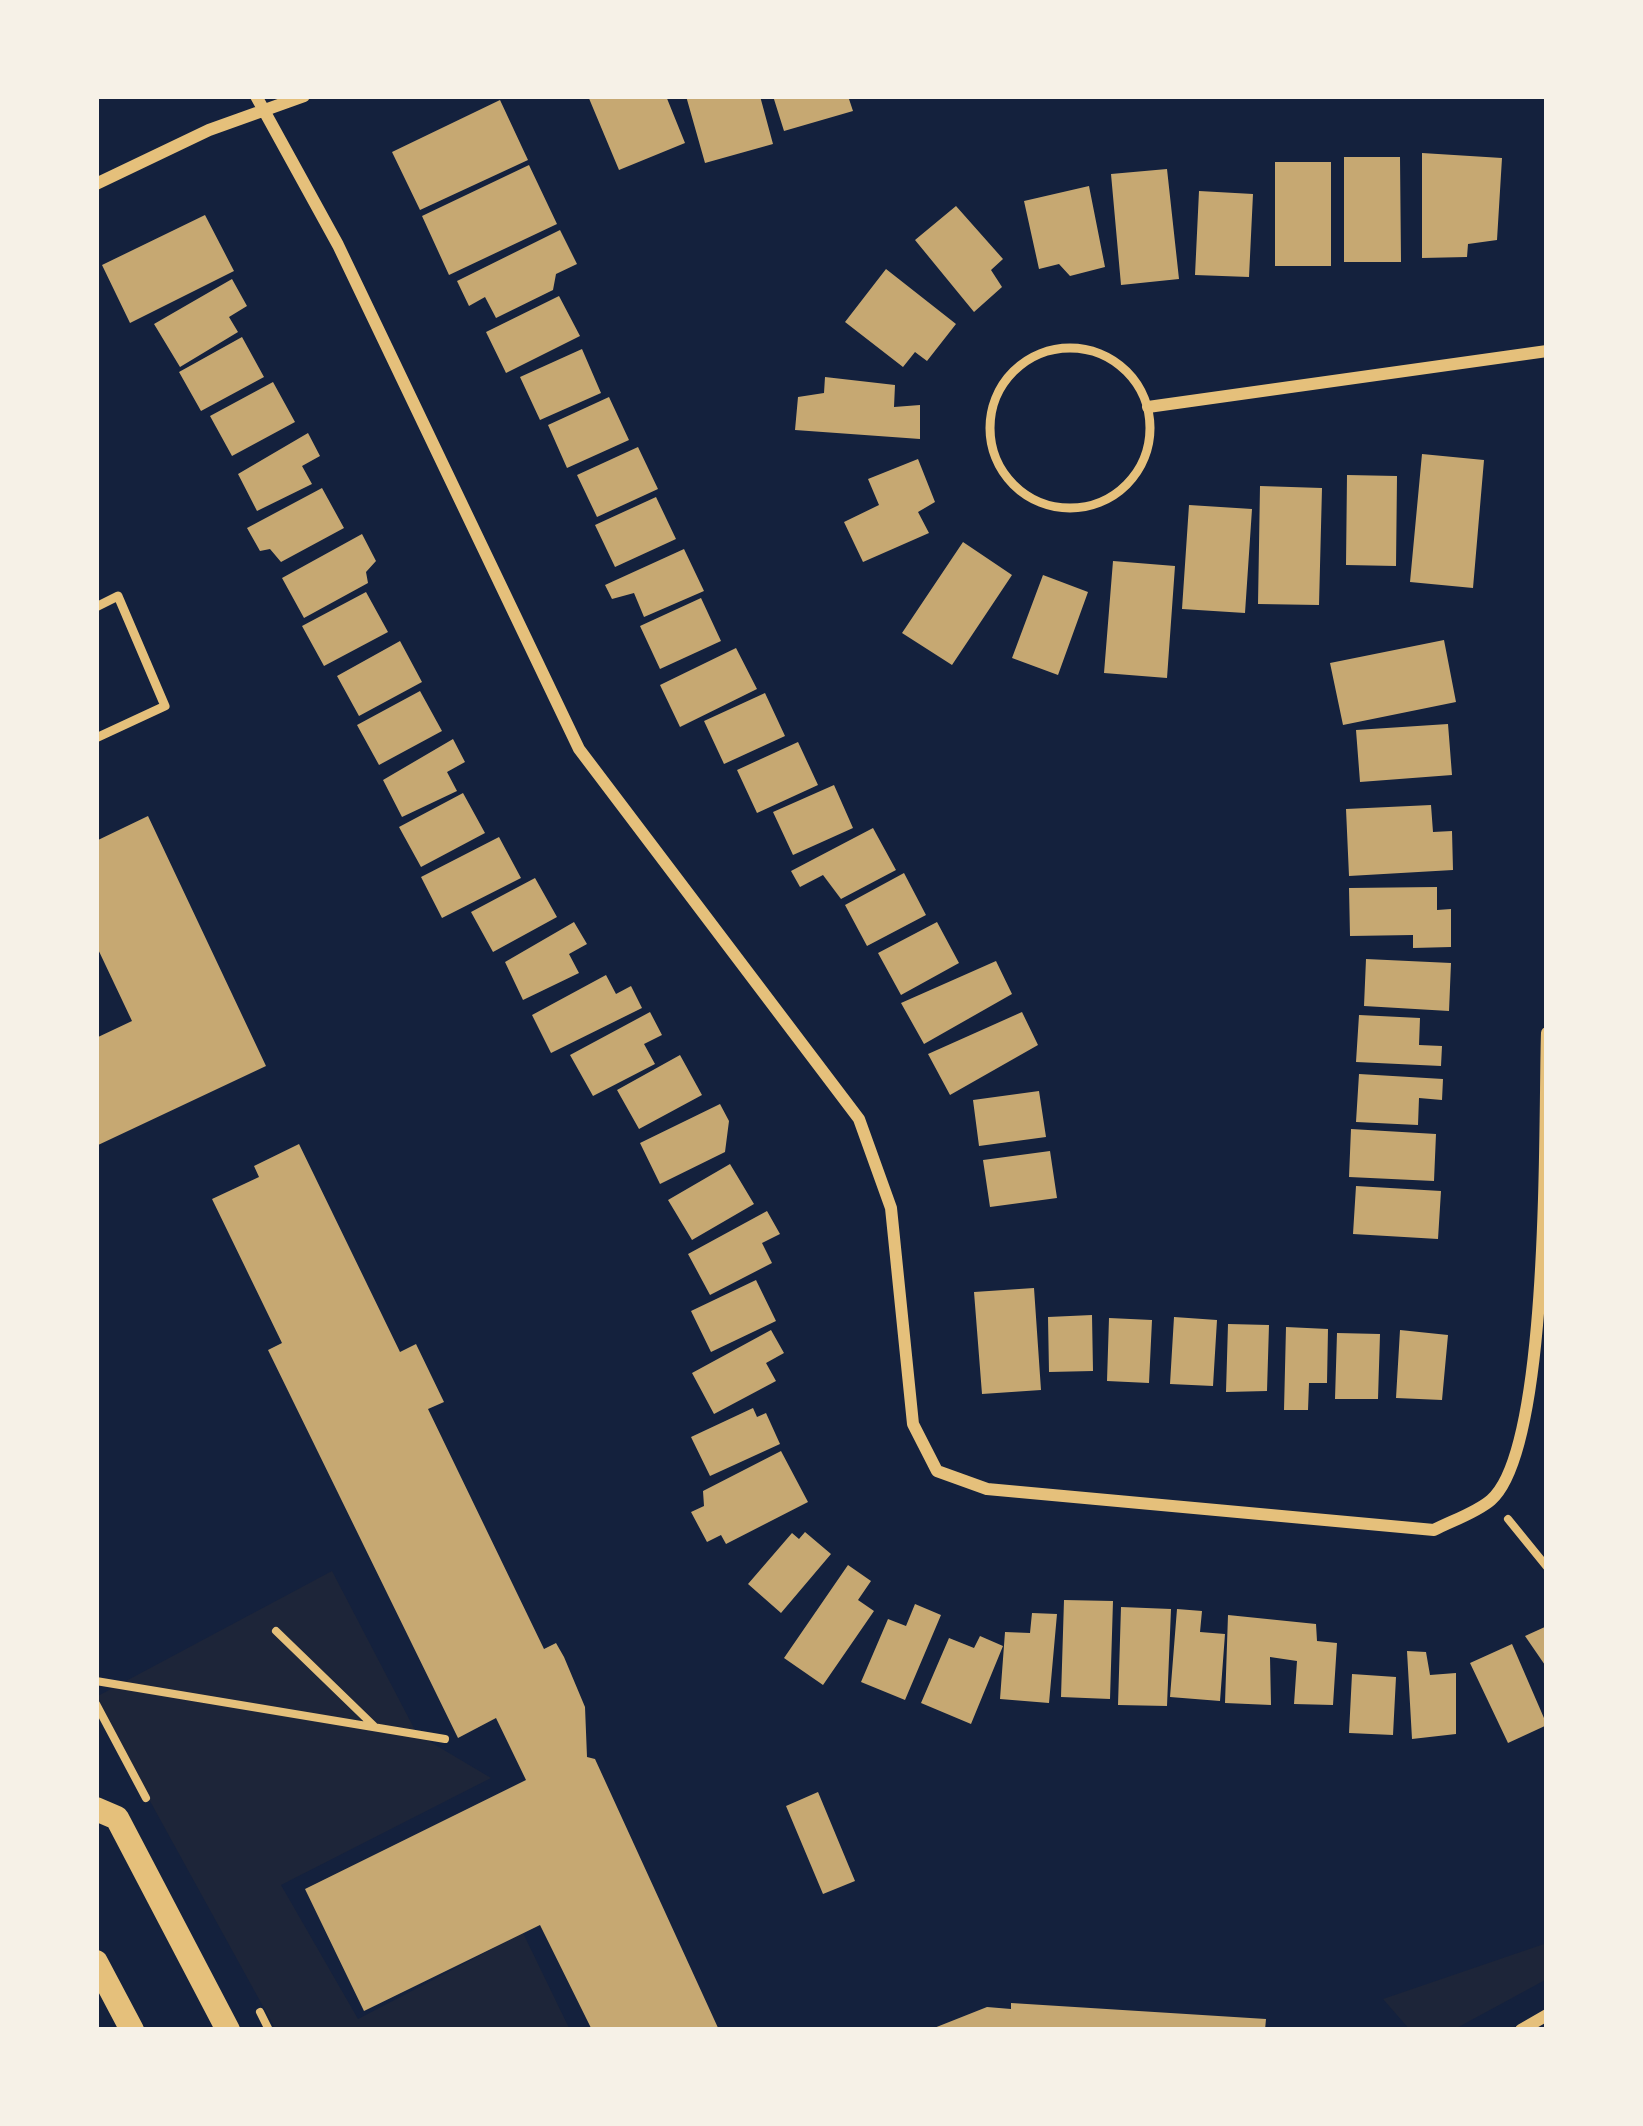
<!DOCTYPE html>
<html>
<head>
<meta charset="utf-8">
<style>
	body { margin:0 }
	#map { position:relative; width:1643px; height:2126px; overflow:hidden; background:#14213d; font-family:"PT Serif",serif }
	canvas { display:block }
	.frame { position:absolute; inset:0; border:99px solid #f6f1e7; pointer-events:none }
</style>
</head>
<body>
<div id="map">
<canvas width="1643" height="2126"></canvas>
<div class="frame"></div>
</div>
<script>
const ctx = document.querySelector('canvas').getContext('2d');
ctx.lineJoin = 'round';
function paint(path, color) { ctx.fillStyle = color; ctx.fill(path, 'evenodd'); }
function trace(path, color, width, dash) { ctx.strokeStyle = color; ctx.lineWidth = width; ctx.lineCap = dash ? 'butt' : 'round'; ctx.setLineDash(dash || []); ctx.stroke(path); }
paint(new Path2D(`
	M 332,1571 L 417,1734 L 491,1778 L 281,1885 L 358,2019 L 523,1933 L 570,2030 L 276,2030 L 96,1703 L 96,1697 Z
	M 1547,1943 L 1547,1979 L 1453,2030 L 1410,2030 L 1383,1999 Z`), '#1d2539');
paint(new Path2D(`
	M 588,96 L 666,96 L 685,143 L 619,170 Z
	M 686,96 L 760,96 L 773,144 L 705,163 Z
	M 773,96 L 848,96 L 853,111 L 784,131 Z
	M 500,100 L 528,160 L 420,210 L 392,152 Z
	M 1422,153 L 1502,158 L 1497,240 L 1468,244 L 1467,257 L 1422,258 Z
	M 1344,157 L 1400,157 L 1401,262 L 1344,262 Z
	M 1275,162 L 1331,162 L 1331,266 L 1275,266 Z
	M 529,165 L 557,224 L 449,275 L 422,216 Z
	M 1167,169 L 1179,279 L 1121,285 L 1111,174 Z
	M 1089,186 L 1105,267 L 1070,276 L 1059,264 L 1039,269 L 1024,201 Z
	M 1199,191 L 1253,194 L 1249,277 L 1195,275 Z
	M 956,206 L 1003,259 L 991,270 L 1002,287 L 974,312 L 915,240 Z
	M 205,215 L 234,271 L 130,323 L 102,265 Z
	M 560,230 L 577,264 L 556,274 L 553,290 L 496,318 L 485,297 L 469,306 L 457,281 Z
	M 886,269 L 956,324 L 927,361 L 915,352 L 903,367 L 845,322 Z
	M 232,279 L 247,306 L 229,317 L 238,332 L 180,367 L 154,324 Z
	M 559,296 L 580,336 L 506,373 L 486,332 Z
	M 242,337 L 264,377 L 201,411 L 179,372 Z
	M 582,349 L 601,393 L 540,420 L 520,377 Z
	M 825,377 L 895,385 L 894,407 L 920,405 L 920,439 L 795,430 L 798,397 L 824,393 Z
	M 273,382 L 295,422 L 232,456 L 210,416 Z
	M 609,397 L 629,440 L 567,468 L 548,425 Z
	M 308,433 L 320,456 L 302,466 L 312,484 L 257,511 L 238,474 Z
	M 638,447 L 658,489 L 597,517 L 577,475 Z
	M 1422,454 L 1484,460 L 1473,588 L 1410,582 Z
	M 918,459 L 935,502 L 918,512 L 929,533 L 863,562 L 844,522 L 879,505 L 868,479 Z
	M 1347,475 L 1397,476 L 1396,566 L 1346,565 Z
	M 1260,486 L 1322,488 L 1319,605 L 1258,604 Z
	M 322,488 L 344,528 L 281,562 L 270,549 L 260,551 L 247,528 Z
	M 656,497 L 676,539 L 615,567 L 595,525 Z
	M 1189,505 L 1252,509 L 1245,613 L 1182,609 Z
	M 362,534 L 376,561 L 366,572 L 368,583 L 304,618 L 282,578 Z
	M 963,542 L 1012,575 L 952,665 L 902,633 Z
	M 684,549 L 704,591 L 644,617 L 634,593 L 612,599 L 605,585 Z
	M 1113,561 L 1175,566 L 1167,678 L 1104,673 Z
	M 1043,575 L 1088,592 L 1058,675 L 1012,658 Z
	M 366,592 L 388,632 L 324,666 L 302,626 Z
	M 701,598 L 721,641 L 660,669 L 640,626 Z
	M 1444,640 L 1456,702 L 1343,725 L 1330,663 Z
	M 400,641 L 422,682 L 359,716 L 337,676 Z
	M 736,648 L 757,689 L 680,727 L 660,685 Z
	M 420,691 L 442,731 L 379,765 L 357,725 Z
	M 765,693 L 785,736 L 724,764 L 704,721 Z
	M 1448,724 L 1452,775 L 1360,782 L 1356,730 Z
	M 453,739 L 465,762 L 447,772 L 457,791 L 402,817 L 383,780 Z
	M 798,742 L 818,785 L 757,813 L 737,770 Z
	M 834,785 L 853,828 L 793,855 L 773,812 Z
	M 463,793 L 485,833 L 421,867 L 399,827 Z
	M 1431,805 L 1433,832 L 1452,831 L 1453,870 L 1349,876 L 1346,809 Z
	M 148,816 L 266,1066 L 96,1146 L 96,1038 L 132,1021 L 96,945 L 96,841 Z
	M 873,828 L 896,870 L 841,899 L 823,875 L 800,887 L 791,871 Z
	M 499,837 L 521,878 L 442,918 L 421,877 Z
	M 904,873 L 926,915 L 867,946 L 845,905 Z
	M 535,878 L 557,917 L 493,952 L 471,912 Z
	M 1437,887 L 1437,910 L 1451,909 L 1451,947 L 1413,948 L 1413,935 L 1350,936 L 1349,888 Z
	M 574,922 L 587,944 L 569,954 L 579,973 L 523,1000 L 505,962 Z
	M 937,922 L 959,963 L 901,995 L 878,953 Z
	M 1366,959 L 1451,963 L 1449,1011 L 1364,1006 Z
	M 996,961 L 1012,994 L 924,1044 L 901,1003 Z
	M 606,975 L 616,994 L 631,986 L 642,1008 L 551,1053 L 532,1015 Z
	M 650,1012 L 662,1035 L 644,1044 L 655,1064 L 593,1096 L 570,1055 Z
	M 1022,1012 L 1038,1045 L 950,1095 L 928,1054 Z
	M 1359,1015 L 1420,1018 L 1419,1045 L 1442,1046 L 1441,1066 L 1356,1062 Z
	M 680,1055 L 702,1095 L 639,1129 L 617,1090 Z
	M 1359,1074 L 1443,1079 L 1442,1100 L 1419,1098 L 1418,1125 L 1356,1122 Z
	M 1039,1091 L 1046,1137 L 979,1146 L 973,1100 Z
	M 720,1104 L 729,1121 L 725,1152 L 660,1184 L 640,1143 Z
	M 1351,1129 L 1436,1134 L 1434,1181 L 1349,1177 Z
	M 299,1144 L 400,1352 L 416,1344 L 444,1402 L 428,1409 L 544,1649 L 556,1643 L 564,1657 L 585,1707 L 587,1757 L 595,1759 L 719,2030 L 592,2030 L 540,1925 L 364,2011 L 305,1889 L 526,1780 L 496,1718 L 458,1738 L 268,1350 L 282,1343 L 212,1199 L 259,1177 L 254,1166 Z
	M 1050,1151 L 1057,1198 L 990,1207 L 983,1160 Z
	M 730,1164 L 754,1204 L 692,1240 L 668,1200 Z
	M 1356,1186 L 1441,1191 L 1438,1239 L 1353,1234 Z
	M 767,1211 L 780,1234 L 762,1243 L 772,1263 L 710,1295 L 688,1254 Z
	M 756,1280 L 776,1321 L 711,1352 L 691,1311 Z
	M 1034,1288 L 1041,1390 L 982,1394 L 974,1292 Z
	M 1092,1315 L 1093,1371 L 1049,1372 L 1048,1317 Z
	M 1174,1317 L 1217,1320 L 1213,1386 L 1170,1384 Z
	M 1109,1318 L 1152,1320 L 1149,1383 L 1107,1381 Z
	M 1228,1324 L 1269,1325 L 1267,1391 L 1226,1392 Z
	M 1286,1327 L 1328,1329 L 1327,1383 L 1309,1383 L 1308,1410 L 1284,1410 Z
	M 771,1330 L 784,1353 L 766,1363 L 776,1381 L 714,1414 L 692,1373 Z
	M 1400,1330 L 1448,1335 L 1442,1400 L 1396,1398 Z
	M 1337,1333 L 1380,1334 L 1378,1399 L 1335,1399 Z
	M 753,1408 L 757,1417 L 766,1413 L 780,1444 L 710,1476 L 691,1437 Z
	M 781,1451 L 808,1502 L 726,1544 L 721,1535 L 707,1542 L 691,1512 L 704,1506 L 703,1491 Z
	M 805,1532 L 831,1554 L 781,1613 L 748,1584 L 792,1533 L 799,1539 Z
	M 848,1565 L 871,1581 L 858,1600 L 874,1611 L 823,1685 L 784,1658 Z
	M 1064,1600 L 1113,1601 L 1110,1699 L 1061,1697 Z
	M 915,1604 L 941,1615 L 905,1700 L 861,1682 L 888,1619 L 906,1626 Z
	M 1121,1607 L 1171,1609 L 1167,1706 L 1118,1705 Z
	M 1177,1609 L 1202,1611 L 1200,1632 L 1225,1634 L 1220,1701 L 1170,1697 Z
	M 1032,1613 L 1057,1614 L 1049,1703 L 1000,1699 L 1005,1632 L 1030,1633 Z
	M 1228,1615 L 1316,1624 L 1317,1641 L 1337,1643 L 1333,1705 L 1294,1704 L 1297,1661 L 1270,1657 L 1271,1705 L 1225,1703 Z
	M 1547,1626 L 1547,1668 L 1525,1636 Z
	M 980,1636 L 1003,1646 L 971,1724 L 921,1703 L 949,1638 L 974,1648 Z
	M 1512,1644 L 1547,1725 L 1508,1743 L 1470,1663 Z
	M 1407,1651 L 1426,1652 L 1430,1675 L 1456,1673 L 1456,1734 L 1412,1739 Z
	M 1352,1674 L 1396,1677 L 1393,1735 L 1349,1733 Z
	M 818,1792 L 855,1881 L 823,1894 L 786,1806 Z
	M 1011,2003 L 1266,2019 L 1265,2030 L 929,2030 L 987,2007 L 1011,2009 Z`), '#c6a872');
trace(new Path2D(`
	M 1508,1519 L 1547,1567
	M 276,1631 L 374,1726
	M 96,1681 L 445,1739
	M 96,1704 L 146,1798
	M 260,2012 L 269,2030`), '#e5c07b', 8);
trace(new Path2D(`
	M990 428a80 80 0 1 1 160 0a80 80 0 1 1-160 0Z
	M 96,607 L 118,596 L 165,706 L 96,738`), '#e5c07b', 9);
trace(new Path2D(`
	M 256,96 L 338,245 L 579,749 L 859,1119 L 891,1208 L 913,1424 L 937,1471 L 987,1489 L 1434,1530 C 1451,1521 1476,1513 1491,1500 C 1551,1448 1544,1121 1547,1033
	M 96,184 L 209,130 L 304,96
	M 1148,407 L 1547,351
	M 1521,2030 L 1547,2015`), '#e5c07b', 12);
trace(new Path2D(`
	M 96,1809 L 117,1818 L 228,2030
	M 96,1962 L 132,2030`), '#e5c07b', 24);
</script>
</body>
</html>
